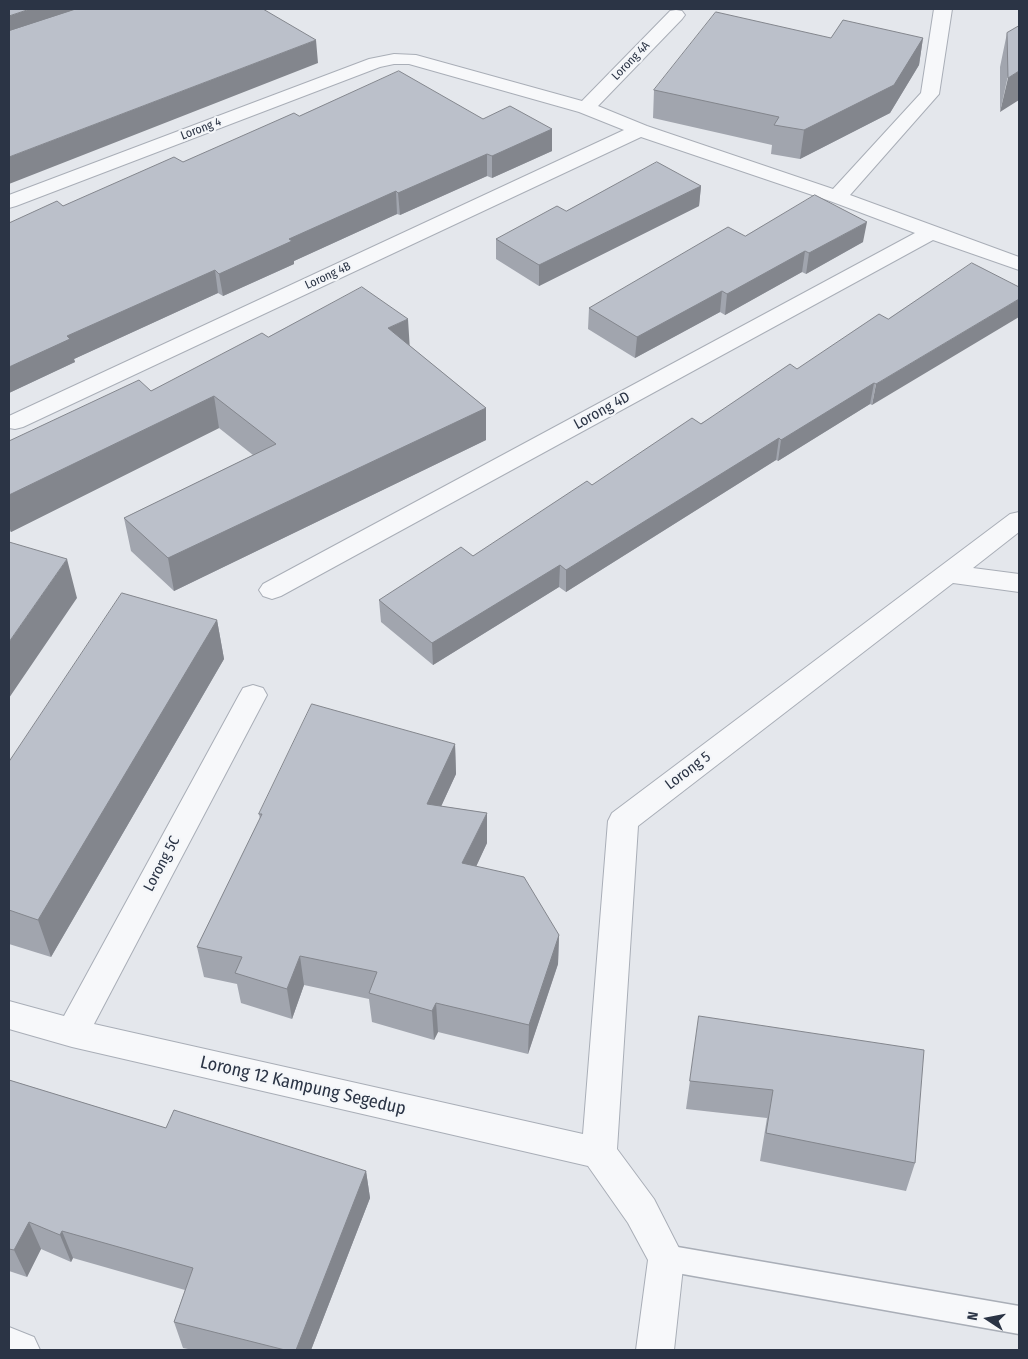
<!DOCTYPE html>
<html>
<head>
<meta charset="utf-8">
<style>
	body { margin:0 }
	#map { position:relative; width:1028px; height:1359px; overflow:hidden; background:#e4e7ec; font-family:"Fira Sans Condensed",sans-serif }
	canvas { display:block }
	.frame { position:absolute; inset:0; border:10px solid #2b3445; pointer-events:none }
	.north { position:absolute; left:963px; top:1294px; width:50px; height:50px; -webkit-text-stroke:4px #f4f6f9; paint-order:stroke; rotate:281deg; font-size:14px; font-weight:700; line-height:20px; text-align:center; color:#2b3445 }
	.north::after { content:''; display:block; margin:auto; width:18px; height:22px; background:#2b3445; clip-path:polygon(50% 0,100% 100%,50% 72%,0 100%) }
</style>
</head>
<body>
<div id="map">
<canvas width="1028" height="1359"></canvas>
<div class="frame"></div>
<div class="north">N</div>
</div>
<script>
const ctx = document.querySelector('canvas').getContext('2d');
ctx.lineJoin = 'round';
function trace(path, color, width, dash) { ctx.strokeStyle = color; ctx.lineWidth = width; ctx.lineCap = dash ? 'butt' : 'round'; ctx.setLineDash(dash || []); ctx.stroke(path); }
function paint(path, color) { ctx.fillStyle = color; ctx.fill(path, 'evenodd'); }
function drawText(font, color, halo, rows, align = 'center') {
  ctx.font = font + ' "Fira Sans Condensed",sans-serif'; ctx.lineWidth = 4.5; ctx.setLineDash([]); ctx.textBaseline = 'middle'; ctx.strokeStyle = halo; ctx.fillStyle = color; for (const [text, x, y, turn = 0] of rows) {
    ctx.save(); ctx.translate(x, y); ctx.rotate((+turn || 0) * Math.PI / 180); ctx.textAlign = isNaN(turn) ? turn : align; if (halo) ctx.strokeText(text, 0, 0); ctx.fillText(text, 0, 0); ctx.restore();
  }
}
const lane = new Path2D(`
	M 666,1245 L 1019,1306 L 1019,1334 L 666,1271 L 656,1268 L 652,1258 L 656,1248 Z`);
const street = new Path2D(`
	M 934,9 L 952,9 L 939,94 L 850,195 L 1019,257 L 1019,270 L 933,240 L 281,596 L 272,599 L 263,596 L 259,590 L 263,584 L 915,233 L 830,201 L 641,137 L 23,427 L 15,429 L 9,428 L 9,416 L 624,130 L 579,112 L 409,64 L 394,64 L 380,67 L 16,206 L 9,208 L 9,195 L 369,59 L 394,54 L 416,55 L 582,101 L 670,11 L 676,10 L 682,11 L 685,15 L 682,19 L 598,106 L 647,126 L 833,189 L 921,93 Z
	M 1019,512 L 1019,532 L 973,568 L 1019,574 L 1019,592 L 953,583 L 638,826 L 617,1149 L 654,1199 L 684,1258 L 674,1350 L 636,1350 L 648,1260 L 628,1223 L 588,1166 L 72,1047 L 9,1029 L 9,1001 L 64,1016 L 239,695 L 243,688 L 253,685 L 263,688 L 267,695 L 94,1024 L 583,1134 L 608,821 L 612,813 L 1010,514 Z
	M 9,1327 L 34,1337 L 40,1350 L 9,1350 Z`);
trace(lane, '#a9aeb7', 3);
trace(street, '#a9aeb7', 2);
paint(lane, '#f7f8fa');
paint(street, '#f7f8fa');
paint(new Path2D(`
	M 1019,26 L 1000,112 L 1000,67 L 1007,33 Z
	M 831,38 L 923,38 L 919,65 L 890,113 L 800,159 L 771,154 L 772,145 L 653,118 L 654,90 Z
	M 299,116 L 483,119 L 552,129 L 552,151 L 492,178 L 487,176 L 400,215 L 397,214 L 294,261 L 294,264 L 223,296 L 218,293 L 74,359 L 75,362 L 9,393 L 63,206 L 183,162 Z
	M 701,186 L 699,206 L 539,286 L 496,259 L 496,239 L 566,211 Z
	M 745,236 L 863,242 L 806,274 L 802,272 L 725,315 L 720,312 L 635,358 L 588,329 L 589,308 Z
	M 888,319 L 872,405 L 870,404 L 778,461 L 776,460 L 566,592 L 559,587 L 433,665 L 381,622 L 379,600 L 473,556 L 592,485 L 797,369 Z
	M 268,337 L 410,346 L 486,408 L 486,440 L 174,591 L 131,551 L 124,518 L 253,455 L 219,428 L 11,532 L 9,530 L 9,441 L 151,391 Z
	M 217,620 L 224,659 L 51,957 L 9,944 L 9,762 Z
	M 455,744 L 456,774 L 441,806 L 487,813 L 487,843 L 476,866 L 559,935 L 558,964 L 528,1054 L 438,1032 L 434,1040 L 372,1022 L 369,999 L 304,985 L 292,1019 L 241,1003 L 237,984 L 204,977 L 197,947 L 260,819 L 259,814 Z
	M 699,1016 L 915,1163 L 906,1191 L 760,1161 L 767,1118 L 686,1109 Z
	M 9,1080 L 166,1128 L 366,1171 L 370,1198 L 311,1350 L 193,1350 L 183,1348 L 174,1322 L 185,1290 L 73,1258 L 71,1262 L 41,1249 L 27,1277 L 9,1271 Z`), '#a1a5ae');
paint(new Path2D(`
	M 30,9 L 103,9 L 9,40 L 9,16 Z
	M 923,38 L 919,65 L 890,113 L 800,159 L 804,130 Z
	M 316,40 L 318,63 L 9,184 L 9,157 Z
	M 1019,71 L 1019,100 L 1000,112 L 1008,78 Z
	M 552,129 L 552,151 L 492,178 L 492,156 Z
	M 487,154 L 487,176 L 400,215 L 398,193 Z
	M 701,186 L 699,206 L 539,286 L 539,265 Z
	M 396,191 L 397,214 L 294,261 L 294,264 L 223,296 L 219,274 L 289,239 Z
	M 867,222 L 863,242 L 806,274 L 809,253 Z
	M 805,251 L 802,272 L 725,315 L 727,294 Z
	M 215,270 L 218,293 L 74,359 L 75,362 L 9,393 L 9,367 L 67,336 Z
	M 722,291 L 720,312 L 635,358 L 637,337 Z
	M 1019,299 L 1019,317 L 872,405 L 876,384 Z
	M 408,319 L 410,351 L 388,328 Z
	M 874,383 L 870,404 L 778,461 L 781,440 Z
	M 214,396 L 219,428 L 11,532 L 9,525 L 9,495 Z
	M 486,408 L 486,440 L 174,591 L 168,558 Z
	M 779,438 L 776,460 L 566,592 L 566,570 Z
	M 67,559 L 77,598 L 9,698 L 9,642 Z
	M 560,565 L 559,587 L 433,665 L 432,643 Z
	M 217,620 L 224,659 L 51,957 L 38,920 Z
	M 455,744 L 456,774 L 428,835 L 427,804 Z
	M 487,813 L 487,843 L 464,893 L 462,863 Z
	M 559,935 L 558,964 L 528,1054 L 529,1025 Z
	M 300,956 L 304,985 L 292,1019 L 287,989 Z
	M 436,1003 L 438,1032 L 434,1040 L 432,1011 Z
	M 366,1171 L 370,1198 L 311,1350 L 296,1350 Z
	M 29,1222 L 41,1249 L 27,1277 L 14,1250 Z
	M 62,1231 L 73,1258 L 71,1262 L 60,1235 Z`), '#83868d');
const building = new Path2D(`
	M 9,9 L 30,9 L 9,16 Z
	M 76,9 L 263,9 L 316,40 L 9,157 L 9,31 Z
	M 716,12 L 831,38 L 843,20 L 923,38 L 894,85 L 804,130 L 774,125 L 779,117 L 654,90 Z
	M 1019,26 L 1019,71 L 1008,78 L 1007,33 Z
	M 399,71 L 483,119 L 510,106 L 552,129 L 492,156 L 487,154 L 398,193 L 396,191 L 289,239 L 292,241 L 219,274 L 215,270 L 67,336 L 70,339 L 9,367 L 9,223 L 57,201 L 63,206 L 174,157 L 183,162 L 294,113 L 299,116 Z
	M 657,162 L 701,186 L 539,265 L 496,239 L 557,206 L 566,211 Z
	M 815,195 L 867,222 L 809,253 L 805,251 L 727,294 L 722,291 L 637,337 L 589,308 L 728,227 L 745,236 Z
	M 972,263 L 1019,287 L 1019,299 L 876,384 L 874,383 L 781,440 L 779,438 L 566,570 L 560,565 L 432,643 L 379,600 L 461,547 L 473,556 L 587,481 L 592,485 L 692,418 L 701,424 L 790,364 L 797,369 L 879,314 L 888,319 Z
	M 362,287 L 408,319 L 388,328 L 486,408 L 168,558 L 124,518 L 276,444 L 214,396 L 9,495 L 9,441 L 139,380 L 151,391 L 262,333 L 268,337 Z
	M 9,542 L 67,559 L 9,642 Z
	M 122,593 L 217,620 L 38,920 L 9,910 L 9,762 Z
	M 312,704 L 455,744 L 427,804 L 487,813 L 462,863 L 524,877 L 559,935 L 529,1025 L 436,1003 L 432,1011 L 369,993 L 377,972 L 300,956 L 287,989 L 235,973 L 242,957 L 197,947 L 262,814 L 259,814 Z
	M 699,1016 L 924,1050 L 915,1163 L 766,1133 L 773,1090 L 690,1081 Z
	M 9,1080 L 166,1128 L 174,1110 L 366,1171 L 296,1350 L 285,1350 L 174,1322 L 193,1268 L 62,1231 L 60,1235 L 29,1222 L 14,1250 L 9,1249 Z`);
paint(building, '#bbc0ca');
trace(building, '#83868d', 1);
drawText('12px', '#2b3445', '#f4f6f9', [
	["Lorong 4A",631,61,-46],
	["Lorong 4",201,129,-21],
	["Lorong 4B",328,276,-25]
]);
drawText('15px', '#2b3445', '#f4f6f9', [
	["Lorong 4D",602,411,-29],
	["Lorong 5",688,771,-37],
	["Lorong 5C",162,864,-62]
]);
drawText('18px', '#2b3445', '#f4f6f9', [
	["Lorong 12 Kampung Segedup",303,1086,13]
]);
</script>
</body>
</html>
